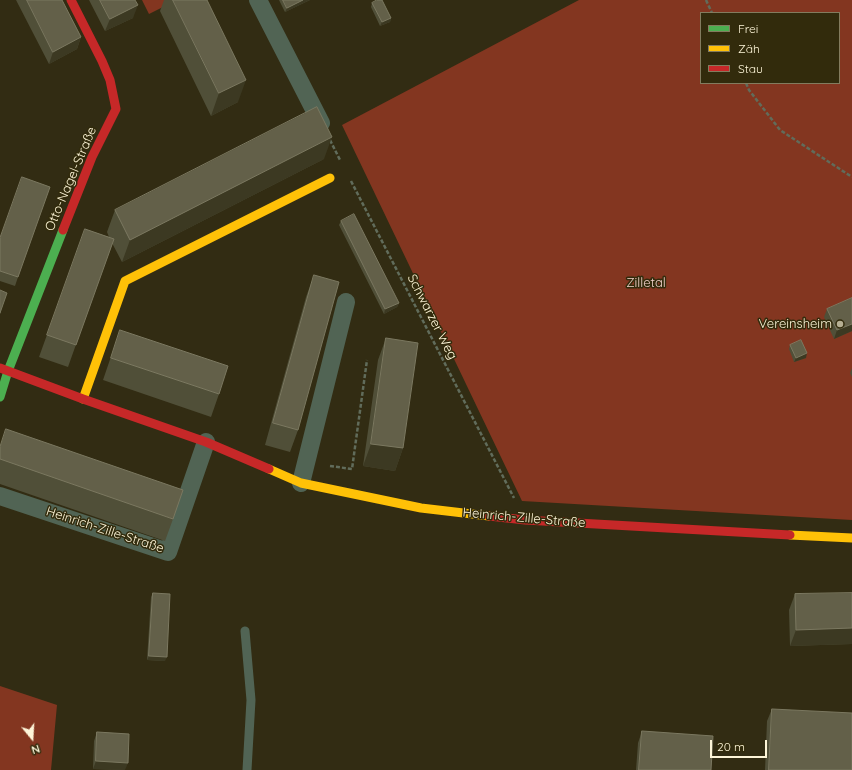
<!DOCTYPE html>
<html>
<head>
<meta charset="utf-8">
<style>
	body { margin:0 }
	#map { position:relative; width:852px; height:770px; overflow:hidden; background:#322c13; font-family:Quicksand,sans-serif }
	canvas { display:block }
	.legend { position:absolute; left:700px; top:12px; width:140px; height:72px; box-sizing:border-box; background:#322b0c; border:1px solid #837c5e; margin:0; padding:5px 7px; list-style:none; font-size:12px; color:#fdf5d8 }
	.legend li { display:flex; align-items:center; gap:8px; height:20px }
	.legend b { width:20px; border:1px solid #837c5e }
	.north { position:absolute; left:12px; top:718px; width:40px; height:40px; -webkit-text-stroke:3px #322b0c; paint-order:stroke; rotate:162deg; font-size:11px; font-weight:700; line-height:16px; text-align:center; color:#fdf5d8 }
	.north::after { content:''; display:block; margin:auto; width:14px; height:18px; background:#fdf5d8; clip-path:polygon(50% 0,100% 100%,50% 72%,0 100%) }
	.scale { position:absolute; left:710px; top:740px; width:57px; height:18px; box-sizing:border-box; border:2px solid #fdf5d8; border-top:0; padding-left:5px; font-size:12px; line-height:14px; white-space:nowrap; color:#fdf5d8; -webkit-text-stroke:3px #322b0c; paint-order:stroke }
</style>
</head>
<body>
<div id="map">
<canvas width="852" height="770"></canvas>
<ul class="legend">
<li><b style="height:5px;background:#4caf50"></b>Frei</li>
<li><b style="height:5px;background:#ffc107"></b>Zäh</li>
<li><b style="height:5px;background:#c62828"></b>Stau</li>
</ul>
<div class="north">N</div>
<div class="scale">20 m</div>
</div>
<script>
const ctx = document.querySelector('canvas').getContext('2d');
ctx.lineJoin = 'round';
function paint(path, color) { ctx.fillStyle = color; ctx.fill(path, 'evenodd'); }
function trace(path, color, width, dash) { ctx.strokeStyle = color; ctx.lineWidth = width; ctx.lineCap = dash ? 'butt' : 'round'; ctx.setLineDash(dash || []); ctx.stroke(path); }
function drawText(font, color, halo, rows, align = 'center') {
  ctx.font = font + ' Quicksand,sans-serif'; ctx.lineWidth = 3; ctx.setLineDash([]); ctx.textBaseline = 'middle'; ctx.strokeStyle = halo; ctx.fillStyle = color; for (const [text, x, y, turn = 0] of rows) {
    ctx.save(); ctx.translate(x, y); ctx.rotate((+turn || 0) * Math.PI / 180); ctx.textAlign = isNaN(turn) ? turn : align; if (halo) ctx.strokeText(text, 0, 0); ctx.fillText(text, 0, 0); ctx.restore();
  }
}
paint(new Path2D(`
	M 142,0 L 177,0 L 149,14 Z
	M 579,0 L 852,0 L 852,520 L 522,501 L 342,125 ZM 701,13 L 839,13 L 839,83 L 701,83 Z
	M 0,686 L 57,705 L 51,770 L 0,770 Z`), '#833620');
trace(new Path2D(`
	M 706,0 L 712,13
	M 746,83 L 749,90 L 780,130 L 852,177
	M 330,140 L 340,160
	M 351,181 L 514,498
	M 330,466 L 352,469 L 367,360`), '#616c5b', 2.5, [4, 2]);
trace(new Path2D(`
	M 245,631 L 251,700 L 247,770`), '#516454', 9);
trace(new Path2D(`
	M 258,0 L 321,123
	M 301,483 L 346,302
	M 0,496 L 168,552 L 206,442`), '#516454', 18);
trace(new Path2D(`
	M 0,397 L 8,371 L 63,230`), '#4caf50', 9);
trace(new Path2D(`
	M 83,399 L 125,281 L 330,178
	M 269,469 L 301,483 L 421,508 L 489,516
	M 790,535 L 852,538`), '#ffc107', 9);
trace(new Path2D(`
	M 63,230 L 92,157 L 116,109 L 110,80 L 102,61 L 71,0
	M 0,368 L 83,399 L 206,442 L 269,469
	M 489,516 L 525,520 L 790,535`), '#c62828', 9);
paint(new Path2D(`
	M 16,0 L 62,0 L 81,37 L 77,49 L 49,64 Z
	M 89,0 L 135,0 L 133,18 L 105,31 Z
	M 164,0 L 207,0 L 238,102 L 211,116 L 160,11 Z
	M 279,0 L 310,0 L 285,12 Z
	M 372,3 L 391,18 L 390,22 L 380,26 L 371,7 Z
	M 324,159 L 122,262 L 112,243 L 68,367 L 39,357 L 85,229 L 109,237 L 107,232 L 115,210 Z
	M 341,221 L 399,303 L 397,307 L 384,314 L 339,225 Z
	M 0,238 L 18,277 L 15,286 L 0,281 Z
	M 314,275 L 298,430 L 290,452 L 265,445 L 306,297 Z
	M 852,298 L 852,331 L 834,339 L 824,317 L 827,309 Z
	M 120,330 L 219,394 L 211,417 L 103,380 Z
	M 386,338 L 403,448 L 395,471 L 363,466 L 378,360 Z
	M 790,345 L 806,358 L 794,362 L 789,349 Z
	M 852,368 L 852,377 L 850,373 Z
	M 0,446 L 173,519 L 165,541 L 0,484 Z
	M 153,593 L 165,661 L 147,660 L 151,597 Z
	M 852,593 L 852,644 L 790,646 L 789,610 L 795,594 Z
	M 772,709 L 852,770 L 765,770 L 767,721 Z
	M 642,731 L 711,770 L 636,770 L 638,743 Z
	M 97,732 L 125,770 L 93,769 L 94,741 Z`), '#504f38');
paint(new Path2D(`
	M 303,0 L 310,0 L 285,12 L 287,8 Z
	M 138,5 L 133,18 L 105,31 L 110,19 Z
	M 391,18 L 390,22 L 380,26 L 382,22 Z
	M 81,37 L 77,49 L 49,64 L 53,52 Z
	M 246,80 L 238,102 L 211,116 L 219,93 Z
	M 332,137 L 324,159 L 122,262 L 130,240 Z
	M 399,303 L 397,307 L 384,314 L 385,309 Z
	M 852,324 L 852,331 L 834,339 L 837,330 Z
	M 807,353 L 806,358 L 794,362 L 796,358 Z
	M 371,444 L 403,448 L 395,471 L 363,466 Z
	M 852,628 L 852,644 L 790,646 L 796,630 Z
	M 149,656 L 167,657 L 165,661 L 147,660 Z
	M 96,761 L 128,763 L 125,770 L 93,769 Z`), '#3c3922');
const building = new Path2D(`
	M 27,0 L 62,0 L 81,37 L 53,52 Z
	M 100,0 L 135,0 L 138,5 L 110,19 Z
	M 173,0 L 207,0 L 246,80 L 219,93 Z
	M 283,0 L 303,0 L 287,8 Z
	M 377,0 L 382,0 L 391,18 L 382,22 L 372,3 Z
	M 317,107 L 332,137 L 130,240 L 115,210 Z
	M 22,177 L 50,187 L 18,277 L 0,271 L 0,238 Z
	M 354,214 L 399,303 L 385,309 L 341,221 Z
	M 85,229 L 114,239 L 76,345 L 47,335 Z
	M 314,275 L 339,282 L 298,430 L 273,423 Z
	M 0,290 L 7,293 L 0,313 Z
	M 852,298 L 852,324 L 837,330 L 827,309 Z
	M 120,330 L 228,366 L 219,394 L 111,358 Z
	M 386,338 L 418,343 L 403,448 L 371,444 Z
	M 801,340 L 807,353 L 796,358 L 790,345 Z
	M 6,429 L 183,490 L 173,519 L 0,459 L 0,447 Z
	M 153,593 L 170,594 L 167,657 L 149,656 Z
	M 852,593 L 852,628 L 796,630 L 795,594 Z
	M 772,709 L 852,713 L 852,770 L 769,770 Z
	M 642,731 L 713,736 L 711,770 L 639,770 Z
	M 97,732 L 129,734 L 128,763 L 96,761 Z`);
paint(building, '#636049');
trace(building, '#7b7860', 1);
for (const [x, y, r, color] of [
	[840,324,4,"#b6af93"]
]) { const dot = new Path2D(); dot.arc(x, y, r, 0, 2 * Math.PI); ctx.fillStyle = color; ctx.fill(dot); trace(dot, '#322b0c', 1.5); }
drawText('13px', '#fdf5d8', '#322b0c', [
	["Otto-Nagel-Straße",71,179,-67],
	["Schwarzer Weg",432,317,63],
	["Heinrich-Zille-Straße",524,518,5],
	["Heinrich-Zille-Straße",105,530,18]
]);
drawText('13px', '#f4d4cc', '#322b0c', [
	["Zilletal",646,283]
]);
drawText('13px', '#fdf5d8', '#322b0c', [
	["Vereinsheim",832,324]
], 'right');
</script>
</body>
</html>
